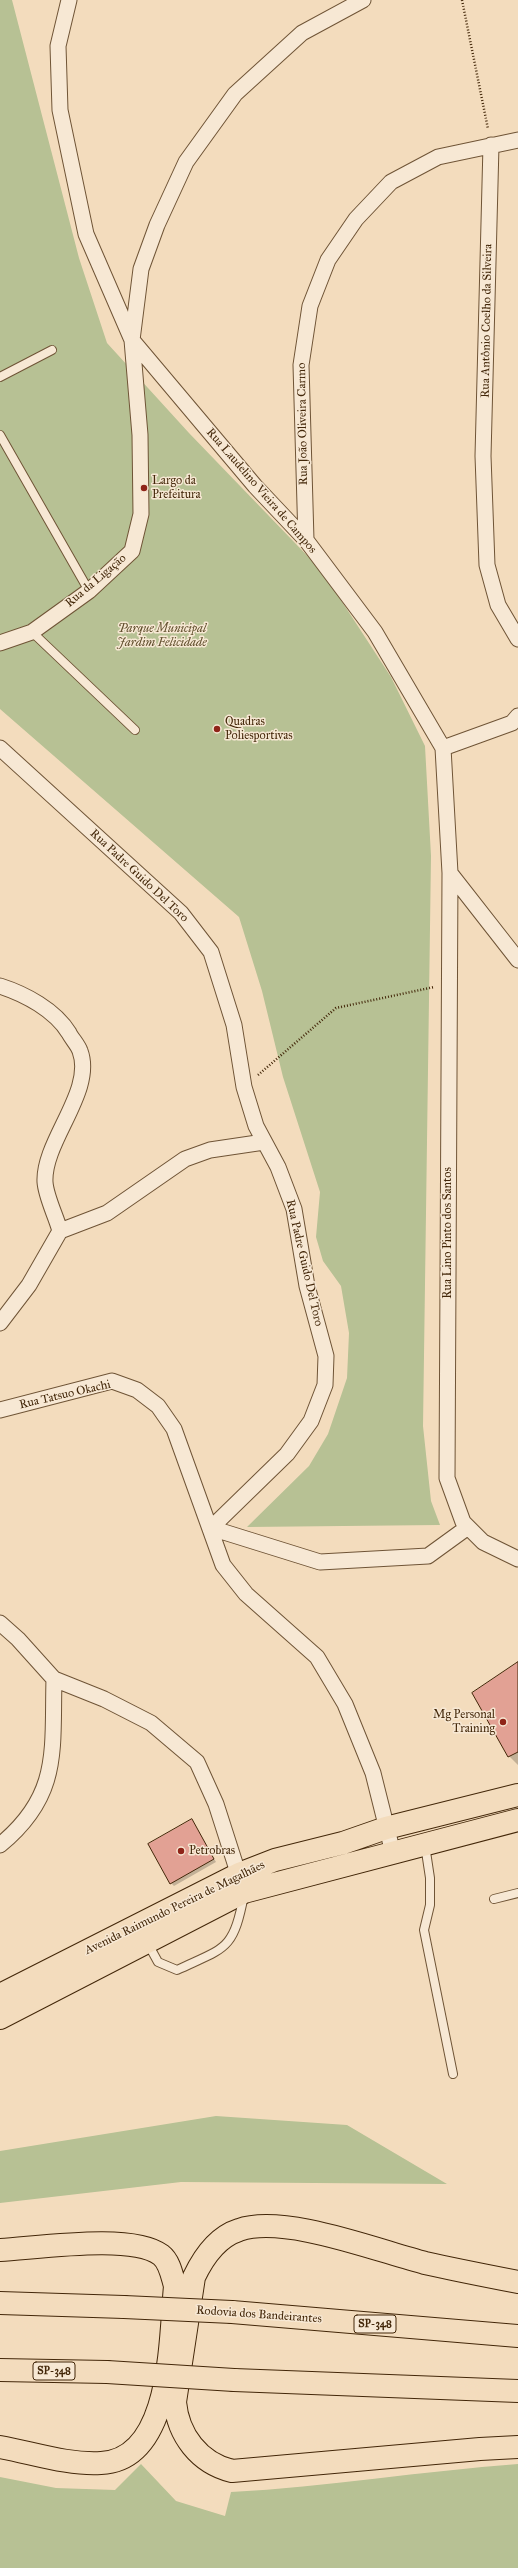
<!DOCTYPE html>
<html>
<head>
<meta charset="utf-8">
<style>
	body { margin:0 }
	canvas { display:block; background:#f3dcbd }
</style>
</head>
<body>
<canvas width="518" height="2568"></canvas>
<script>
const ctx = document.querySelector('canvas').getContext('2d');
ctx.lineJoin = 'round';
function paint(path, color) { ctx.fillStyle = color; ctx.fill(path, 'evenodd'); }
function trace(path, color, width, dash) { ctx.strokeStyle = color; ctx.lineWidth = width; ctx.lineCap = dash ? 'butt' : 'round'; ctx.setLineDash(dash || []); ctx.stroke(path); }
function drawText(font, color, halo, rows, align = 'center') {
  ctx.font = font + ' "IM FELL Great Primer",serif'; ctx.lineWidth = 3; ctx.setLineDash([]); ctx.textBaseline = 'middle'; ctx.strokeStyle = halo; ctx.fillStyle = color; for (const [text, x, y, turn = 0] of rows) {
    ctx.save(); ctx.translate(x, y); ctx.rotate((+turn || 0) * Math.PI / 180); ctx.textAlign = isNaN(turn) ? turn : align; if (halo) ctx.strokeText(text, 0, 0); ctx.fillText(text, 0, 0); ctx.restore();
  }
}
paint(new Path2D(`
	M 0,0 L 12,0 L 79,258 L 107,343 L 189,433 L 322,571 L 391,677 L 425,746 L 431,856 L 423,1426 L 431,1501 L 440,1525 L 247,1527 L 309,1466 L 328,1434 L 347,1378 L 349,1333 L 341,1286 L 323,1261 L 316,1237 L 320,1192 L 283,1077 L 262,991 L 239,917 L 0,709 Z
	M 216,2116 L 347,2125 L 447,2184 L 181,2182 L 0,2203 L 0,2151 Z
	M 141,2464 L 176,2501 L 225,2516 L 231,2492 C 327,2487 422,2471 518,2464 L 518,2568 L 0,2568 L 0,2477 L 56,2488 L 115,2490 Z`), '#b7c194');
paint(new Path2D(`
	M 518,1663 L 518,1765 L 509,1756 Z
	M 192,1821 L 216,1862 L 174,1886 L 171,1883 Z`), '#0003');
const building = new Path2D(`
	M 518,1662 L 518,1752 L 508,1757 L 472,1693 Z
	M 192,1819 L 214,1859 L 170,1884 L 148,1844 Z`);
paint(building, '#e2a194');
trace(building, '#432709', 1);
const lane = new Path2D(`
	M 0,377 L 52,350
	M 0,435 L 89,591
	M 32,632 L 135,730
	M 425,1845 L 430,1878 L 430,1905 L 424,1930 L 453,2074
	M 494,1899 L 518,1893
	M 147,1942 L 158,1962 L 177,1970 C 226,1947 233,1951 244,1895`);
const street = new Path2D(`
	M 69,0 L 58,46 L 60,110 L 86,234 L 132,340 L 255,486 L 306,540 L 375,632 L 443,748 L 450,873 L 518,960
	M 491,145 L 483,456 L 487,565 L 498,605 L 518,639
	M 306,540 L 301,365 L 310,306 L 328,260 L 356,219 L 391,182 L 438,157 L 518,140
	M 0,643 L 32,632 L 89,591 L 132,551 L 141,514 L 140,435 L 132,340 L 141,269 L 157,225 L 186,162 L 235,94 L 302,33 L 363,0
	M 0,748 L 181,913 L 211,952 L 234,1025 L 244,1087 L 256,1126 L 278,1167 L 294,1209 L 307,1286 L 326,1356 L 325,1385 L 311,1421 L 287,1454 L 211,1528
	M 443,748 L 512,723 L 518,716
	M 450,873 L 447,1478 L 463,1522 L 483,1542 L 518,1559
	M 0,986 C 25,994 55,1010 69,1033 C 72,1039 78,1045 80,1051 C 95,1091 43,1141 45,1182 C 46,1197 56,1216 60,1231
	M 60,1231 L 107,1213 L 185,1159 L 210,1150 L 264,1142
	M 0,1323 L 29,1285 L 60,1231
	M 0,1410 L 112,1381 L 137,1390 L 158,1406 L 174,1429 L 223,1565 L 246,1594 L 317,1657 L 345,1704 L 373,1773 L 393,1853
	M 211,1528 L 320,1562 L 428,1556 L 468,1527
	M 0,1623 L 18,1639 L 54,1679 L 104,1699 L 151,1723 L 197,1762 L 216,1804 L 241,1882
	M 0,1845 C 61,1795 52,1750 54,1679`);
const primary = new Path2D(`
	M 0,1995 L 239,1874 L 275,1860 L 343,1843 L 386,1828 L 518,1795
	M 0,2018 L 244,1892 L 518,1820`);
const highway = new Path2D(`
	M 0,2250 C 37,2248 133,2233 161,2255 C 170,2262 172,2276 175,2286 C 170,2336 173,2460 101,2463 C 68,2465 33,2453 0,2447
	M 518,2282 C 487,2276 456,2270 425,2263 C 378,2251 284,2214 239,2230 C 217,2237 203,2258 194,2277 L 175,2402 C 178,2435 199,2463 232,2471 L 480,2449 L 518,2447
	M 0,2303 L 124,2307
	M 232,2312 L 518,2336
	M 0,2370 L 107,2372
	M 234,2380 L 518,2391`);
trace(lane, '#6f5436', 10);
trace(street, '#6f5436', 17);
trace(primary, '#432709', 24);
trace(highway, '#432709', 24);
trace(new Path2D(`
	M 462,0 L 488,129
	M 258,1075 L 336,1008 L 434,987`), '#432709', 2.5, [1, 2]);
trace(lane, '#f7e8d4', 8);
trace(street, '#f7e8d4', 15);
trace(primary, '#f3dcbd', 22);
trace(highway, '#f3dcbd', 22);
const highwayBridge = new Path2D(`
	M 124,2307 L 232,2312
	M 107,2372 L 234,2380`);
trace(highwayBridge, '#432709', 24, []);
trace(highwayBridge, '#f3dcbd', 22);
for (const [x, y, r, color] of [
	[144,488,4,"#8f2418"],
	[217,729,4,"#8f2418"],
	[503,1722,4,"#8f2418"],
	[181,1851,4,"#8f2418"]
]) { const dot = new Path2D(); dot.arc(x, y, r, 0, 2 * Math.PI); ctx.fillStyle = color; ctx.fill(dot); trace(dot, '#f7e8d4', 1.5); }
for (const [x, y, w] of [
	[375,2324,42],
	[54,2371,42]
]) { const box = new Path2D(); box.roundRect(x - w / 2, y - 9, w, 18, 3); ctx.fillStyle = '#f7e8d4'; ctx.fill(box); trace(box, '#432709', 1); }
drawText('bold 11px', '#432709', null, [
	["SP-348",375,2324],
	["SP-348",54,2371]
]);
drawText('12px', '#432709', '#f7e8d4', [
	["Rua Antônio Coelho da Silveira",487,321,-89],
	["Rua João Oliveira Carmo",303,424,-91],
	["Rua Laudelino Vieira de Campos",261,491,49],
	["Rua da Ligação",96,581,-40],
	["Rua Padre Guido Del Toro",139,876,43],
	["Rua Lino Pinto dos Santos",448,1233,-90],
	["Rua Padre Guido Del Toro",304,1263,77],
	["Rua Tatsuo Okachi",65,1395,-13],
	["Avenida Raimundo Pereira de Magalhães",175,1908,-26],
	["Rodovia dos Bandeirantes",259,2315,4]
]);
drawText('12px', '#432709', '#f7e8d4', [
	["Largo da",152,481],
	["Prefeitura",152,495],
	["Quadras",225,722],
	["Poliesportivas",225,736],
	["Mg Personal",495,1715,"right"],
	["Training",495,1729,"right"],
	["Petrobras",189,1851]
], 'left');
drawText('italic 12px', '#604e2c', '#f7e8d4', [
	["Parque Municipal",162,629],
	["Jardim Felicidade",162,643]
]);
</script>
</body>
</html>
